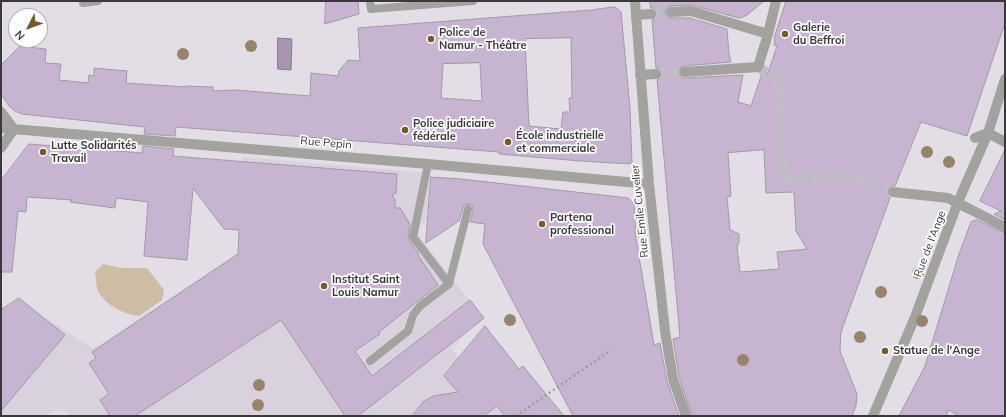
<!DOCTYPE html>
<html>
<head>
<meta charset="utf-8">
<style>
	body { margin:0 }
	#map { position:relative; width:1006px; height:417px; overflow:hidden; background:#e3dee6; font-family:Mulish,sans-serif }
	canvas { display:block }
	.frame { position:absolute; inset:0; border:2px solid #3a383b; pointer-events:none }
	.north { position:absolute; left:8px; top:8px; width:40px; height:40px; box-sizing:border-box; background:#fff; border:1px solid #b0afb1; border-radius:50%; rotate:228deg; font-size:11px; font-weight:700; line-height:16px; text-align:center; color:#3a383b }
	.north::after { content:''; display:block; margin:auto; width:14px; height:18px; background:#76592c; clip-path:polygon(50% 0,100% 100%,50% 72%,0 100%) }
</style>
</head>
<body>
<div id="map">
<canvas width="1006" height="417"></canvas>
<div class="frame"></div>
<div class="north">N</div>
</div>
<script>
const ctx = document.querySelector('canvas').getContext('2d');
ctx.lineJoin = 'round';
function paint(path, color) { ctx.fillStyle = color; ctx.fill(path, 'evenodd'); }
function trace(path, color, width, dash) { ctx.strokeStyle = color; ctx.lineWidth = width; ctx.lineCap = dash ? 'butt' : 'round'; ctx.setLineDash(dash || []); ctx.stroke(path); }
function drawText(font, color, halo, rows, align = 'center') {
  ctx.font = font + ' Mulish,sans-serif'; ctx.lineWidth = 3.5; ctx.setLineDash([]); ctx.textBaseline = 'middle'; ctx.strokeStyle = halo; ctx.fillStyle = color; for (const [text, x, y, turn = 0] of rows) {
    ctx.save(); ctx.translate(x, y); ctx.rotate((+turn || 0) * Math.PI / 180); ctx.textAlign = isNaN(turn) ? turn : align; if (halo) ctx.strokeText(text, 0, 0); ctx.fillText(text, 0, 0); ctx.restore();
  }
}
paint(new Path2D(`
	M 242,157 L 429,173 L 427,220 L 420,225 L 419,236 L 484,319 L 451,348 L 505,416 L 69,416 L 62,408 L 45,416 L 4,416 L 1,413 L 1,368 L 46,318 L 93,349 L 238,253 Z`), '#dad1df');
paint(new Path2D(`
	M 103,264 L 121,268 L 147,268 L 164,290 L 162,300 L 139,316 C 123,314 104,305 97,289 C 96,284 96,277 95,272 Z`), '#cebda5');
const water = new Path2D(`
	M 278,38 L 292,39 L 291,70 L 278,69 Z`);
paint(water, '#a895b1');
trace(water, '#87798e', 1);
const building = new Path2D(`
	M 326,1 L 358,1 L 359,14 L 325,24 Z
	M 650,1 L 764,1 L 747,15 L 741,18 L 735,17 L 691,5 L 670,6 L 667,7 L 665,12 L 666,16 L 668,18 L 690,18 L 727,29 L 729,54 L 731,62 L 684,66 L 678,69 L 678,73 L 681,78 L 684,78 L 743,75 L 738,102 L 751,106 L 762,73 L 768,73 L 777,46 L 774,45 L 775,39 L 774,38 L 786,1 L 1005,1 L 1005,23 L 967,136 L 921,122 L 895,186 L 890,186 L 887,191 L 887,195 L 890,198 L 841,332 L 840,351 L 857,394 L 856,406 L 852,416 L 692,416 L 679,377 L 673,339 L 680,337 L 657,80 L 662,77 L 662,73 L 659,68 L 656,68 L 652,20 L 657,17 L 657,13 L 654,8 L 651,8 ZM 764,150 L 766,193 L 794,192 L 796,231 L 807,249 L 777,252 L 779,269 L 740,272 L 737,247 L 739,243 L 739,234 L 730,230 L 727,197 L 731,196 L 728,153 Z
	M 615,7 L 621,12 L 630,108 L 632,164 L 580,161 L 499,154 L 499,152 L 176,127 L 175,136 L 144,134 L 145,127 L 22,114 L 15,111 L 9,106 L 1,94 L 1,65 L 20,46 L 46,49 L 45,63 L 61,64 L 59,80 L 88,83 L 89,75 L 94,76 L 94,68 L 127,71 L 126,83 L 186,87 L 186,86 L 213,87 L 213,91 L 236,90 L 310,96 L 311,73 L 338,76 L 339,71 L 348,60 L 360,61 L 358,28 L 591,10 ZM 571,38 L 572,98 L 569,98 L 570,112 L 563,112 L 561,129 L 529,126 L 525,39 ZM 480,63 L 482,101 L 441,98 L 443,64 Z
	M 29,144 L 142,153 L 143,146 L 174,149 L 173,156 L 397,174 L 396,193 L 392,195 L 395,200 L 395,208 L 400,208 L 410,224 L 408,239 L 419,254 L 418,255 L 438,285 L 379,332 L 380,334 L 355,351 L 372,376 L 470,300 L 484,318 L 358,416 L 345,416 L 281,320 L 135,416 L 110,416 L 100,400 L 109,394 L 89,363 L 96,358 L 92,352 L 238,254 L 239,230 L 224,229 L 193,188 L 187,260 L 144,256 L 148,202 L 116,198 L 115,208 L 70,202 L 72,200 L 27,197 L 26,212 L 18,211 L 12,272 L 1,272 L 1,181 Z
	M 1005,150 L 1005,220 L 994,214 L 1001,211 L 980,201 Z
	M 431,177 L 461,179 L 628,198 L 634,204 L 636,239 L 654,345 L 660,343 L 667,381 L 679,416 L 573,416 L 483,244 L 485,224 L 470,222 L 473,210 L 472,205 L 469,204 L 464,205 L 459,221 L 426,243 Z
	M 977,220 L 1005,233 L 1005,416 L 958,416 L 949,410 L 946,416 L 899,416 L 925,366 L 959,254 L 971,222 Z
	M 19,298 L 65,335 L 1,411 L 1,310 Z
	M 485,326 L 519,369 L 523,366 L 564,416 L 505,416 L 497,406 L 484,416 L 412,416 L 424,401 L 433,396 L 458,392 L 444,376 Z`);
paint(building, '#c7b4d1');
trace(building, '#a09ba2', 1);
trace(new Path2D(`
	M 651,14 L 671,12
	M 758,67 L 778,80 L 783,177 L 857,176 L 893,192
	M 656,74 L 684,72`), '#c1bdc4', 10, [10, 5]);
trace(new Path2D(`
	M 516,416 L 611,350`), '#9d9aa0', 2.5, [2, 3]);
trace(new Path2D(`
	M 370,1 L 371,9 L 473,1
	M 83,3 L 98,1
	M 449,284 L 468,209
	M 370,361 L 408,331 L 413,315 L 420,306 L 449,284 L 413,237 L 428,164`), '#a4a29e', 8);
trace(new Path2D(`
	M 671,12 L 691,11 L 768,34 L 776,1
	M 636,15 L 651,14
	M 684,72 L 758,67 L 768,34
	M 640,75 L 656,74
	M 975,138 L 988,133 L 1005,142
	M 893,192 L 948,198 L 1005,227`), '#a4a29e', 10);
trace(new Path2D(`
	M 635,1 L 649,184 L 665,331 L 673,379 L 686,416
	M 1,112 L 14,129
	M 1,128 L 428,164 L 649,184
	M 1,148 L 14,129
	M 873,416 L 915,317 L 958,202 L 988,133 L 1005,79`), '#a4a29e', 10);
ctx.fillStyle = '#97846a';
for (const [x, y] of [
	[251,46],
	[183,54],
	[927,152],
	[949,162],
	[918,273],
	[881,292],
	[510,320],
	[922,321],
	[860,337],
	[743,360],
	[259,385],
	[258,405]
]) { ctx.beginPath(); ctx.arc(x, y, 6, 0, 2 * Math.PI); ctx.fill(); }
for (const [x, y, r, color] of [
	[785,34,4,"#76592c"],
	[431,39,4,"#76592c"],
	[405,130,4,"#76592c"],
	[508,142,4,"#76592c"],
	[43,152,4,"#76592c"],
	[542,224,4,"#76592c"],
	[324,286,4,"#76592c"],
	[885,351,4,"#76592c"]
]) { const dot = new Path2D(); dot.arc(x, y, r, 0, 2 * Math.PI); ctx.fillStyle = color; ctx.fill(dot); trace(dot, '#fff', 1.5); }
drawText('bold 11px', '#3a383b', '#fff', [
	["Galerie",793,28],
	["du Beffroi",793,41],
	["Police de",439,33],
	["Namur - Théâtre",439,46],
	["Police judiciaire",413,124],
	["fédérale",413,137],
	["École industrielle",516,136],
	["et commerciale",516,149],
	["Lutte Solidarités",51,146],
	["Travail",51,159],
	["Partena",550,218],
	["professional",550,231],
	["Institut Saint",332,280],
	["Louis Namur",332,293],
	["Statue de l'Ange",893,351]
], 'left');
drawText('11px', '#3a383b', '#fff', [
	["Rue Pepin",326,143,5],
	["Rue Emile Cuvelier",640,211,-96],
	["Rue de l'Ange",930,244,-69]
]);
</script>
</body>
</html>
